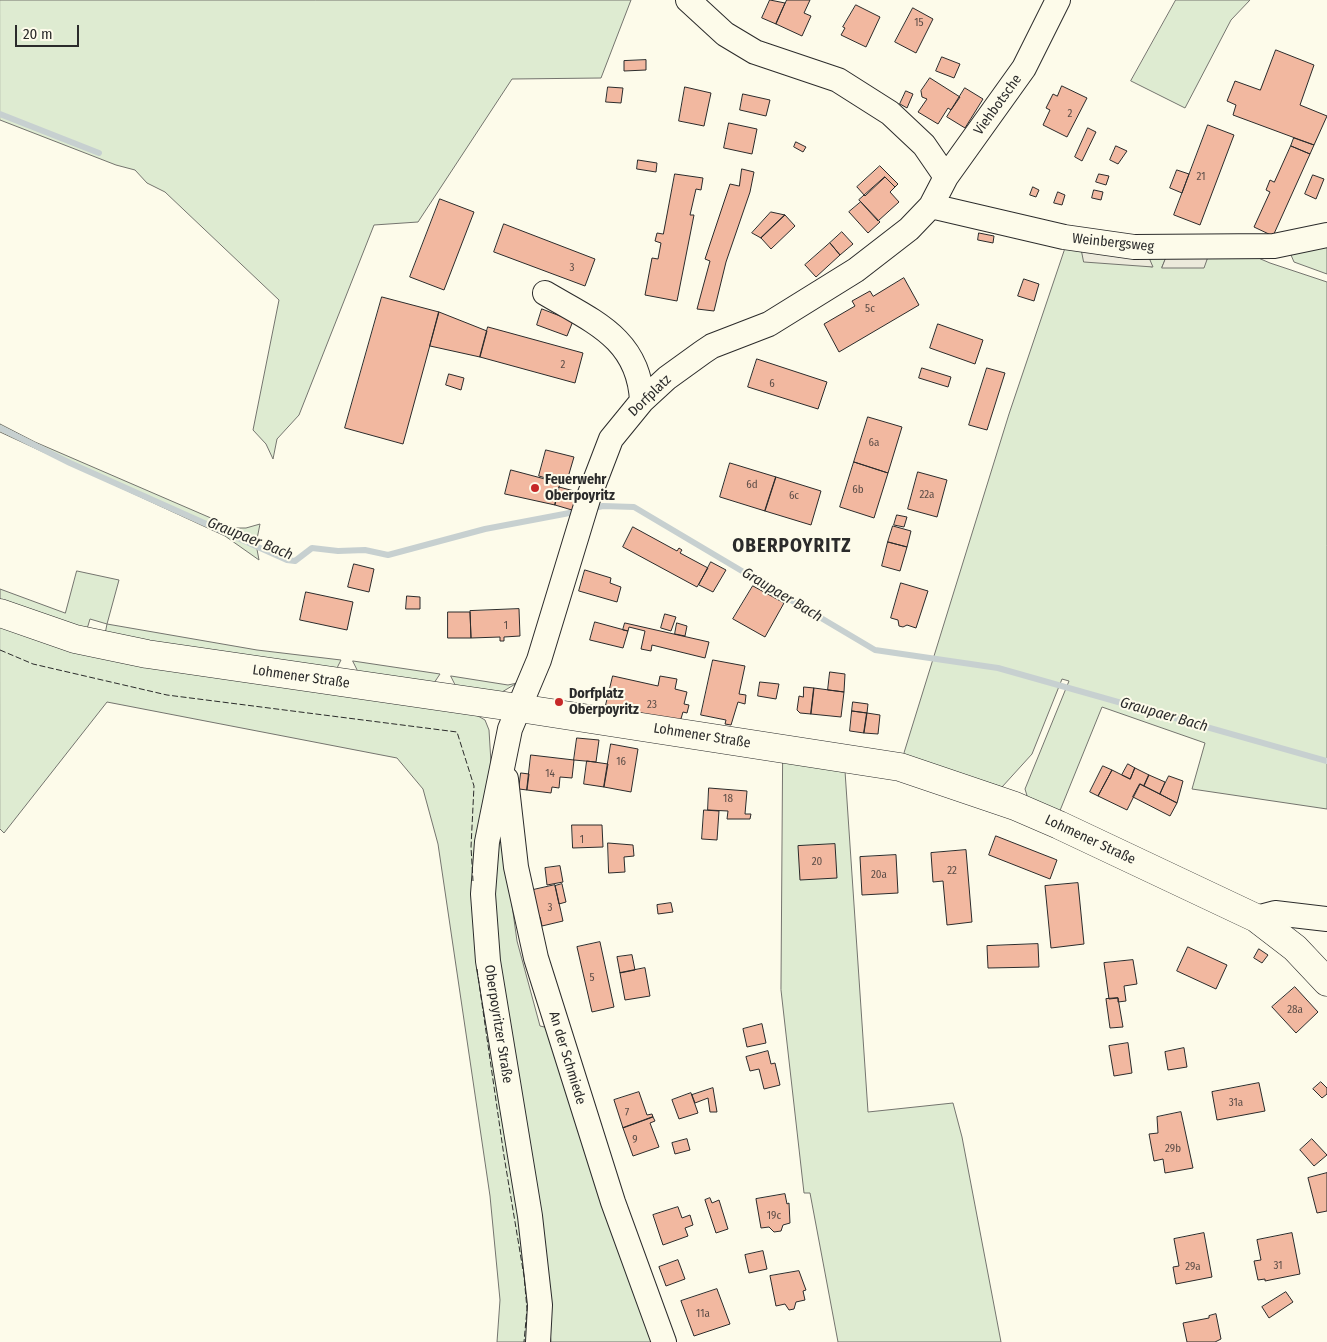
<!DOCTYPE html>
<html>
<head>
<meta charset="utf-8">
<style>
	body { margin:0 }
	#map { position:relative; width:1327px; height:1342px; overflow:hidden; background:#fdfbea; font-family:"Fira Sans Condensed",sans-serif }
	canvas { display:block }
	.scale { position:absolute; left:15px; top:25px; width:64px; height:22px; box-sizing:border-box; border:2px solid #2b2b2b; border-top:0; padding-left:6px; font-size:15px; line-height:18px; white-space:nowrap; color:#2b2b2b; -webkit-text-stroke:4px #fdfbea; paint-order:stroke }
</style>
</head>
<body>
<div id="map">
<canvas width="1327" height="1342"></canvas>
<div class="scale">20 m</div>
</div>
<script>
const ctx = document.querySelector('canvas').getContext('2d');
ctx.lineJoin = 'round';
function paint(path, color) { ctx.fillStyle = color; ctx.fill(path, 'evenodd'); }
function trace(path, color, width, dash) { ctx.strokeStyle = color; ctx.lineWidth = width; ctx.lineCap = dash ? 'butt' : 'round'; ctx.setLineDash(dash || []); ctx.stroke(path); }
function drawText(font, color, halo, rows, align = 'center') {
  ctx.font = font + ' "Fira Sans Condensed",sans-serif'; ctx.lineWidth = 4; ctx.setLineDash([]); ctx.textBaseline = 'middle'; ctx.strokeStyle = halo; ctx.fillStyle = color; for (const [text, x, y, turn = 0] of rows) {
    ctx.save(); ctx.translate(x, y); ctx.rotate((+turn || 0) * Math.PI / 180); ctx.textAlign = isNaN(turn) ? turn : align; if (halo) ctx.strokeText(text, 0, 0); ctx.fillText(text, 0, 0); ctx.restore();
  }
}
const green = new Path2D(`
	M 0,0 L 631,0 L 601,78 L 512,79 L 418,222 L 374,225 L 299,415 L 277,439 L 273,459 L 266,444 L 253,430 L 279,300 L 165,192 L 147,183 L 135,170 L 116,165 L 0,120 Z
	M 1176,0 L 1250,0 L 1231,20 L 1185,108 L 1131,81 Z
	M 1327,239 L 1327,274 L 1294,262 L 1291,255 L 1292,250 Z
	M 1073,244 L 1152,267 L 1147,253 L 1168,253 L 1162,267 L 1209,254 L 1249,254 L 1270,263 L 1327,282 L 1327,809 L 1192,789 L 1205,743 L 1102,707 L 1059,813 L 1028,799 L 1025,789 L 1069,681 L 1062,679 L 1032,754 L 1002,787 L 903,756 L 1009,414 L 1065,248 Z
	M 0,424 L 35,442 L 234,528 L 246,528 L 260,524 L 256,544 L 259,560 L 225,536 L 0,432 Z
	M 77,571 L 119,580 L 107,624 L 257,650 L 341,660 L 336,670 L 105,634 L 107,624 L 90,619 L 87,629 L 0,601 L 0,589 L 65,613 Z
	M 0,624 L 471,712 L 485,720 L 489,730 L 492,779 L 480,845 L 523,1221 L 531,1342 L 497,1342 L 500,1300 L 490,1196 L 438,844 L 423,789 L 397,758 L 107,702 L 4,833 L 0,829 Z
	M 353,661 L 440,674 L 434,683 L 359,673 Z
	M 451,676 L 508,685 L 517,683 L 502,692 L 483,691 L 456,686 Z
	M 783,760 L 845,771 L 868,1112 L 953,1103 L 962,1137 L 1001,1342 L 838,1342 L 810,1193 L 804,1193 L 781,990 Z
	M 504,799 L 504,847 L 517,941 L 540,1026 L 549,1028 L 659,1342 L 551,1342 L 547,1300 L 494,958 L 492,893 Z`);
paint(green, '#deebd1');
trace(green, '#74746e', 1);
const parking = new Path2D(`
	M 1081,247 L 1147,253 L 1153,267 L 1084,262 Z
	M 1168,253 L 1209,254 L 1204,268 L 1162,268 Z`);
paint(parking, '#eceadb');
trace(parking, '#74746e', 1);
trace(new Path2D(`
	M 0,114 L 99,153
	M 0,428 L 70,463 L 287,560 L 295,561 L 312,548 L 338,551 L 365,550 L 388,555 L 485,529 L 580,511
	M 589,509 L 603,506 L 634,507 L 875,650 L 998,668 L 1327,761`), '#c7d0d0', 6);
const building = new Path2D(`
	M 770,0 L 785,3 L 776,24 L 762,18 Z
	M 787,0 L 810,0 L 804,13 L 811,16 L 802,36 L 776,24 Z
	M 856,5 L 880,17 L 866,47 L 841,35 L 845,28 L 843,27 Z
	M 913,8 L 933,19 L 916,53 L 895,42 Z
	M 1276,50 L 1314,65 L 1300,105 L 1327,116 L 1314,145 L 1233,115 L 1236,105 L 1227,101 L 1235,81 L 1260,90 Z
	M 942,57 L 960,64 L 954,78 L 936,71 Z
	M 646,60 L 646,70 L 624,71 L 624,61 Z
	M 930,78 L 960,97 L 951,110 L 948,108 L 938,124 L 918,112 L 927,99 L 922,97 L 921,91 Z
	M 1062,86 L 1087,98 L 1067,137 L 1043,125 L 1050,110 L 1046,108 L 1053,94 L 1057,96 Z
	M 608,87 L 623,88 L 621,103 L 606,102 Z
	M 685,87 L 711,93 L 704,126 L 679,121 Z
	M 965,88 L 983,99 L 965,128 L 947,117 Z
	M 906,91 L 913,94 L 907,108 L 900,104 Z
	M 743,94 L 770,100 L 766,116 L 740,110 Z
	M 729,123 L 757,129 L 752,154 L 724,148 Z
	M 1208,125 L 1234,135 L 1200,225 L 1174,215 Z
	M 1088,128 L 1096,132 L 1082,161 L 1075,157 Z
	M 1294,138 L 1314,145 L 1310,154 L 1291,146 Z
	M 796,142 L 806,147 L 803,152 L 794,147 Z
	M 1116,146 L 1127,151 L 1118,164 L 1110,160 Z
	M 1291,146 L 1310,154 L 1273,236 L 1254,227 L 1270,192 L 1266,190 L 1270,180 L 1274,182 Z
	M 638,160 L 657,163 L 656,172 L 637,169 Z
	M 880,166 L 898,184 L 895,187 L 885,177 L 865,196 L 857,187 Z
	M 742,169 L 754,172 L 750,192 L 726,262 L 714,311 L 697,309 L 710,261 L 705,259 L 730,184 L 739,186 Z
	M 1177,170 L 1189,174 L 1182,193 L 1170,188 Z
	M 675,174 L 703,178 L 701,190 L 696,189 L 690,215 L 694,215 L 677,301 L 645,295 L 652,258 L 658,259 L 661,243 L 655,241 L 657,233 L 663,234 Z
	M 1099,174 L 1109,176 L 1106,185 L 1096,182 Z
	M 1313,175 L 1324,179 L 1316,199 L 1305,194 Z
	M 885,177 L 895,187 L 890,192 L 899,202 L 878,221 L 859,200 Z
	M 1033,187 L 1039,190 L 1036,197 L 1030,195 Z
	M 1094,190 L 1103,192 L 1101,200 L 1092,198 Z
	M 1058,192 L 1065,195 L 1062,205 L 1054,203 Z
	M 440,199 L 474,212 L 444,290 L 410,277 Z
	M 861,202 L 880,222 L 868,233 L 849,212 Z
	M 771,212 L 785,215 L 761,238 L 752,233 Z
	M 785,215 L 795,226 L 771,249 L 761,238 Z
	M 504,224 L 595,259 L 585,286 L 494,252 Z
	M 842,232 L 853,244 L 840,255 L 830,243 Z
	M 979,233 L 994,236 L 993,243 L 978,240 Z
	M 830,243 L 840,255 L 816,277 L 805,265 Z
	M 904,278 L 919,305 L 839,352 L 824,324 L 855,306 L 852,301 L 870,291 L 873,296 Z
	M 1024,279 L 1039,284 L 1034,301 L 1018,296 Z
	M 382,297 L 439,312 L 403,444 L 345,428 Z
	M 542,309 L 573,321 L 567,336 L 537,325 Z
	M 439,312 L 487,331 L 480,357 L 430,346 Z
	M 938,324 L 983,340 L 975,364 L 930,348 Z
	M 488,327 L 583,353 L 575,383 L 480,357 Z
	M 757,359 L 827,382 L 818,409 L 748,387 Z
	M 922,368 L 951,377 L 948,387 L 919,378 Z
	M 987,368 L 1005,373 L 987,430 L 969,425 Z
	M 449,374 L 464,378 L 461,390 L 446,385 Z
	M 868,417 L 902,427 L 888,473 L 854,462 Z
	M 546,450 L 574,457 L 566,484 L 539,476 Z
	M 854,462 L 888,473 L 874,518 L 840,507 Z
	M 730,463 L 776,477 L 765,511 L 720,497 Z
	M 511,470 L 560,483 L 555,505 L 505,494 Z
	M 918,472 L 947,480 L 937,517 L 908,509 Z
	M 776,477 L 821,491 L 811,525 L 765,511 Z
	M 559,487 L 578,492 L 572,510 L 555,505 Z
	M 897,515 L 907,517 L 904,527 L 894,525 Z
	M 893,526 L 911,531 L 907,547 L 888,542 Z
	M 633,527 L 677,551 L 679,548 L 682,550 L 680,553 L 708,568 L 697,587 L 623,547 Z
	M 888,542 L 907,547 L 900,571 L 882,566 Z
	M 711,562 L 726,570 L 713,592 L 699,585 Z
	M 354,564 L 374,569 L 369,592 L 348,587 Z
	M 585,570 L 611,578 L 610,583 L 621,587 L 617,602 L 579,591 Z
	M 901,583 L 928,591 L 916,628 L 907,625 L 903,627 L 899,626 L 898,620 L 891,618 Z
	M 753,586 L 784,603 L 765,637 L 733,619 Z
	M 306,592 L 353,602 L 347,630 L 300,620 Z
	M 407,596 L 420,597 L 420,609 L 406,609 Z
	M 519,609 L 520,636 L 504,637 L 504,641 L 500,641 L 500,637 L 471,638 L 470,611 Z
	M 448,612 L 470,612 L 471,638 L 448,638 Z
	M 665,614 L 676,617 L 671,631 L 661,628 Z
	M 595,622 L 628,631 L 623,648 L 590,640 Z
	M 625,623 L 709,642 L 705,658 L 652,645 L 651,651 L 641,649 L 645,631 L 629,627 L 628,631 L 623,630 Z
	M 677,623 L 687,626 L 685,636 L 675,634 Z
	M 713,660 L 745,666 L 739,694 L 746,695 L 745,704 L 738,702 L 731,725 L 725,724 L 726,720 L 701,715 Z
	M 830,672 L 845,674 L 844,692 L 828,690 Z
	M 613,676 L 658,686 L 660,676 L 677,679 L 675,689 L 687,692 L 684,704 L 689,705 L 687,713 L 683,712 L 680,722 L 606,705 Z
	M 760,682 L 779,684 L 776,699 L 758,696 Z
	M 804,687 L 814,688 L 811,714 L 800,713 L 797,710 L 799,696 L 803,697 Z
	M 814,688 L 844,692 L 841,717 L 811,714 Z
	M 853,702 L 868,704 L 867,713 L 852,711 Z
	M 852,711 L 867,713 L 864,733 L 850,731 Z
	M 867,713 L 880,715 L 878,734 L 864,733 Z
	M 577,738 L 599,740 L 596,762 L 574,760 Z
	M 611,744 L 638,749 L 631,792 L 604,787 Z
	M 531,755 L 574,760 L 572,778 L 560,777 L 559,788 L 552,787 L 551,793 L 527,790 Z
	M 587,761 L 608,764 L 604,787 L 584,784 Z
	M 1128,764 L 1135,768 L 1130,779 L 1122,775 Z
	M 1103,766 L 1112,770 L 1098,796 L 1090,792 Z
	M 1135,768 L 1149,775 L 1144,786 L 1140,784 L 1127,810 L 1098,796 L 1112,770 L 1130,779 Z
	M 521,773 L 529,774 L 527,790 L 519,789 Z
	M 1149,775 L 1165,782 L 1160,794 L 1144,786 Z
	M 1169,776 L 1183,781 L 1177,803 L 1160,794 Z
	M 1140,784 L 1177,803 L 1170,816 L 1133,797 Z
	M 709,788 L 747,791 L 745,814 L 751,814 L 750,819 L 727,819 L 728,811 L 708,810 Z
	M 704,810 L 719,811 L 717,840 L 702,839 Z
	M 572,825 L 602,825 L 603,847 L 573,848 Z
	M 996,836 L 1057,860 L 1050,879 L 989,855 Z
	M 608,843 L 633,845 L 634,856 L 624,857 L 625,872 L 609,873 Z
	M 835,844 L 837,878 L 800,880 L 798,846 Z
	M 966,850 L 972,922 L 947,925 L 943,881 L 933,882 L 931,853 Z
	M 896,855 L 898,893 L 862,895 L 860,857 Z
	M 560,866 L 563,882 L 547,885 L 545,868 Z
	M 1078,883 L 1084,944 L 1051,948 L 1045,886 Z
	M 562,884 L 566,902 L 559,904 L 555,886 Z
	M 555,885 L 563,921 L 542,926 L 540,917 L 538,917 L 533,890 Z
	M 671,903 L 673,912 L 658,914 L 657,905 Z
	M 600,942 L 614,1007 L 592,1012 L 577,947 Z
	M 1038,944 L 1039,967 L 988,968 L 987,946 Z
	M 1188,947 L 1227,965 L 1216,989 L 1177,971 Z
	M 1259,949 L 1268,955 L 1262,963 L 1254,958 Z
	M 632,955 L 635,970 L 620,973 L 617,957 Z
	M 1133,960 L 1137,984 L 1124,986 L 1126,1001 L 1118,1002 L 1118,998 L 1109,999 L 1104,963 Z
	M 645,968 L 650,996 L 625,1000 L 620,973 Z
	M 1295,987 L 1318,1012 L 1296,1033 L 1272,1007 Z
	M 1118,998 L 1123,1027 L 1110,1028 L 1106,999 Z
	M 762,1024 L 766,1043 L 747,1047 L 743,1029 Z
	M 1128,1043 L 1132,1073 L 1114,1076 L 1109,1046 Z
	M 1184,1048 L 1187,1067 L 1168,1070 L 1165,1052 Z
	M 768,1051 L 771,1064 L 775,1063 L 780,1085 L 764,1089 L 759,1069 L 750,1071 L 746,1057 Z
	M 1321,1082 L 1327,1088 L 1327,1094 L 1322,1098 L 1313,1089 Z
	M 1259,1083 L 1265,1111 L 1217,1120 L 1212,1092 Z
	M 713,1088 L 717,1112 L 710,1112 L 708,1098 L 695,1103 L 692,1095 Z
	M 639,1092 L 647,1115 L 652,1114 L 653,1117 L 623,1128 L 614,1100 Z
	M 691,1093 L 698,1113 L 679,1119 L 672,1100 Z
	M 1181,1112 L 1193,1168 L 1165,1173 L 1163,1159 L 1154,1161 L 1149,1134 L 1158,1133 L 1157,1117 Z
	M 653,1117 L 655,1121 L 650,1123 L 659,1147 L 633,1156 L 623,1128 Z
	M 687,1139 L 690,1150 L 675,1154 L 672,1143 Z
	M 1312,1139 L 1327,1155 L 1314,1166 L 1300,1150 Z
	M 1327,1173 L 1327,1211 L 1317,1213 L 1308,1178 Z
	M 785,1194 L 787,1204 L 789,1203 L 790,1223 L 783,1225 L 781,1231 L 774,1232 L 769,1227 L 761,1228 L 756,1199 Z
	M 710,1198 L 712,1203 L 719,1200 L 728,1229 L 716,1233 L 705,1200 Z
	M 678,1207 L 682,1218 L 690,1215 L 693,1225 L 685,1228 L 688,1236 L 663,1245 L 653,1215 Z
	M 1204,1233 L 1212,1277 L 1176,1284 L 1173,1267 L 1179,1266 L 1174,1239 Z
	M 1292,1233 L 1300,1274 L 1265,1281 L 1265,1279 L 1258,1280 L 1254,1261 L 1261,1260 L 1257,1240 Z
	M 763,1251 L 767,1269 L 749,1273 L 745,1255 Z
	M 678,1260 L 685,1279 L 666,1286 L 659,1267 Z
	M 799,1271 L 806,1290 L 803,1291 L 805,1300 L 796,1302 L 794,1309 L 789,1310 L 785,1304 L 776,1306 L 770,1276 Z
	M 717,1289 L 730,1324 L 694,1336 L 681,1301 Z
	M 1286,1292 L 1293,1302 L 1269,1318 L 1262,1307 Z
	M 1216,1314 L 1221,1339 L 1215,1342 L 1187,1342 L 1183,1323 L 1209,1318 L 1209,1316 Z`);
paint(building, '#f2b8a0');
trace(building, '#2b2b2b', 1);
const minor = new Path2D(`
	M 688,0 L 725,34 L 755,52 L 838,80 L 890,113 L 924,145 L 946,177
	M 931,206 L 1064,237 L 1134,247 L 1274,246 L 1327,235
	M 545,293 C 592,321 639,338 642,401
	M 506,779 L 516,867 L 536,958 L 613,1202 L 664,1342
	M 1256,918 L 1275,913 L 1327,919
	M 538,1342 L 540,1305 L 530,1216 L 488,961 L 483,894 L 487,842 L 510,729 L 539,660 L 588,499 L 611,439 L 642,401 L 667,378 L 703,352 L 712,346 L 769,324 L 856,270 L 909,229 L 931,206 L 946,177 L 1024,68 L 1058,0`);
const major = new Path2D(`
	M 0,613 L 75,639 L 147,654 L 519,708 L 900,767 L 1015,806 L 1059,825 L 1256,918 L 1295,948 L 1327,982`);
trace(minor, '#2b2b2b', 26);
trace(major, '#2b2b2b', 29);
trace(minor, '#fdfbea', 24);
trace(major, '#fdfbea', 28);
trace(new Path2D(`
	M 0,650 L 33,664 L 167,695 L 457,732 L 474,786 L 471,847 L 473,881
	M 477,969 L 504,1156 L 524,1276 L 527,1309 L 524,1342`), '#2b2b2b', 1, [6, 2.5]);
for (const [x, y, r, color] of [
	[535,488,5,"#c62828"],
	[559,702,5,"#c62828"]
]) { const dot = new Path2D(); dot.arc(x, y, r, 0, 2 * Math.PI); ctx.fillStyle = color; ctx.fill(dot); trace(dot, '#fdfbea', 2); }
drawText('11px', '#5d4e48', null, [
	["15",919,23],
	["2",1070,114],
	["21",1201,177],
	["3",572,268],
	["5c",870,309],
	["2",563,365],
	["6",772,384],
	["6a",874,443],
	["6d",752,485],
	["6b",858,490],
	["22a",927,495],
	["6c",794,496],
	["1",506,626],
	["23",652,705],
	["16",621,762],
	["14",550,774],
	["18",728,799],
	["1",582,840],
	["20",817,862],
	["22",952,871],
	["20a",879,875],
	["3",550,908],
	["5",592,978],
	["28a",1295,1010],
	["31a",1236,1103],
	["7",627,1113],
	["9",635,1140],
	["29b",1173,1149],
	["19c",774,1216],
	["31",1278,1266],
	["29a",1193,1267],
	["11a",703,1314]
]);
drawText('14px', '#2b2b2b', '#fdfbea', [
	["Viehbotsche",998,105,-54],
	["Weinbergsweg",1113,243,6],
	["Dorfplatz",650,396,-44],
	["Lohmener Straße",301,677,8],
	["Lohmener Straße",702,736,9],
	["Lohmener Straße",1090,840,25],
	["Oberpoyritzer Straße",498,1024,81],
	["An der Schmiede",567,1058,73]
]);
drawText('bold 14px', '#2b2b2b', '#fdfbea', [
	["Feuerwehr",545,480],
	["Oberpoyritz",545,496],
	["Dorfplatz",569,694],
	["Oberpoyritz",569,710]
], 'left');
drawText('italic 15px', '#2b2b2b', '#fdfbea', [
	["Graupaer Bach",250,539,22],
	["Graupaer Bach",782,595,31],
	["Graupaer Bach",1164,715,16]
]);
ctx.letterSpacing = '1px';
drawText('bold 19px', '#2b2b2b', '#fdfbea', [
	["OBERPOYRITZ",792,547]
]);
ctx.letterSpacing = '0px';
</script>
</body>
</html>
